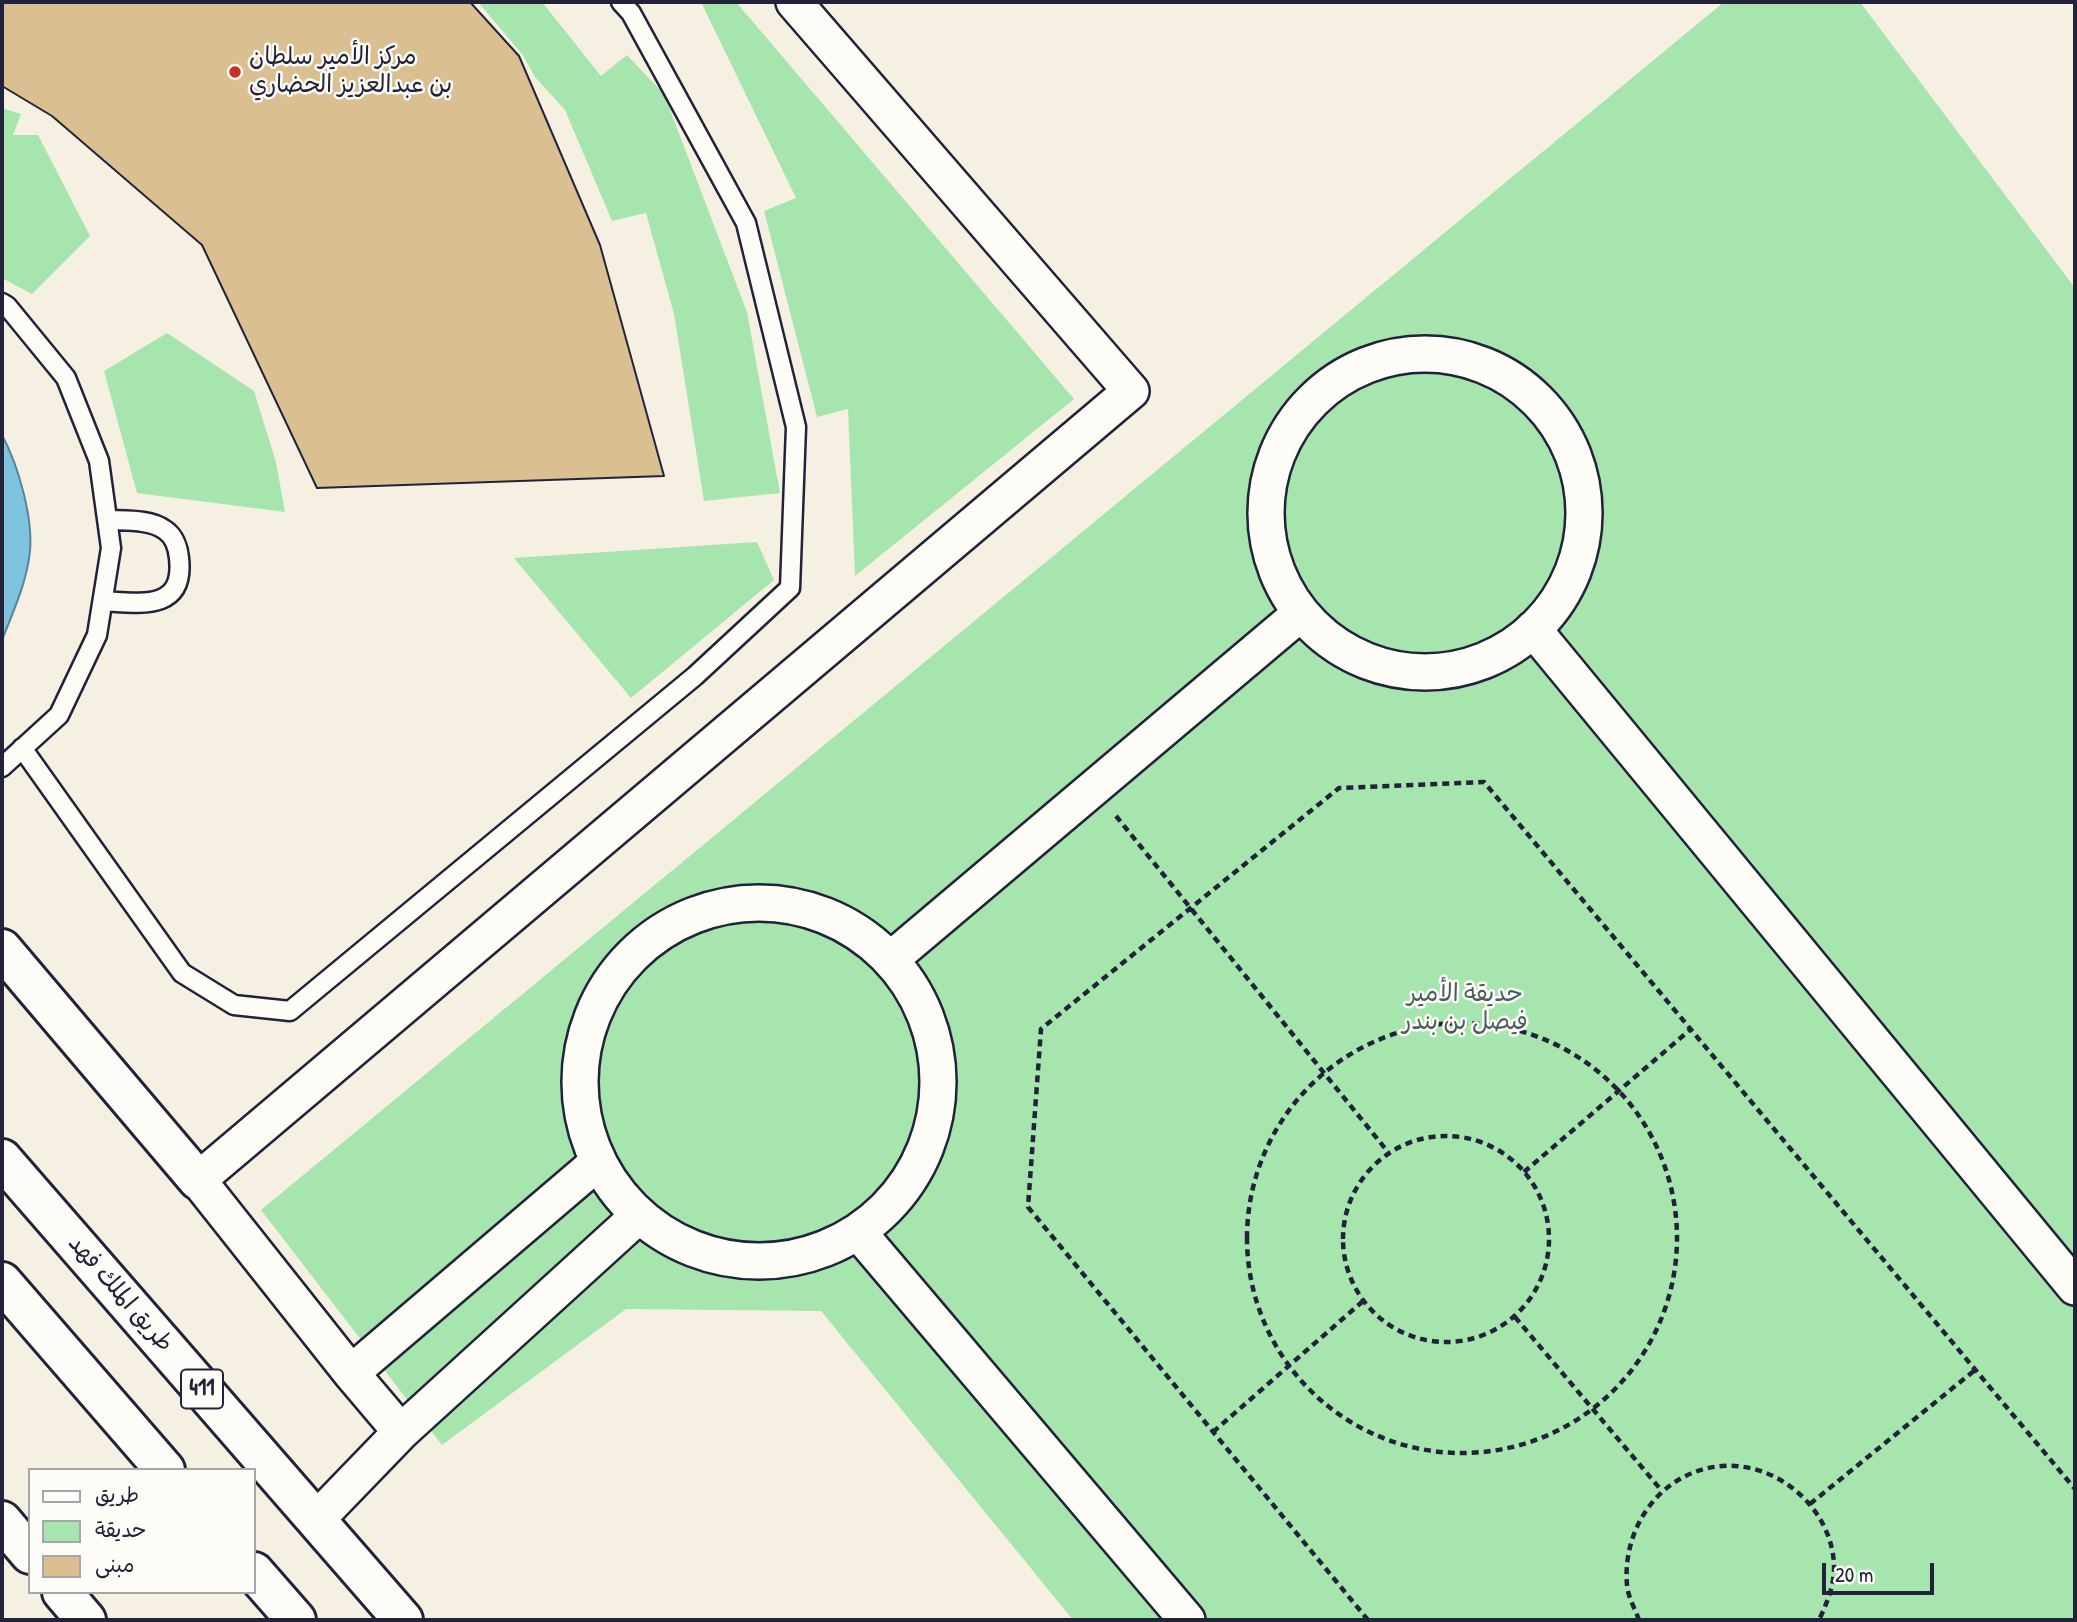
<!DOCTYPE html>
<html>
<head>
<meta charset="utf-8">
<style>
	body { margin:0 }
	#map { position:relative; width:2077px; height:1622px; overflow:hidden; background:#f6f0e2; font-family:"Patrick Hand","Playpen Sans Arabic",sans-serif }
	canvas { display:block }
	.frame { position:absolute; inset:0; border:4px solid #22223b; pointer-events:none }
	.legend { position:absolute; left:28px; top:1468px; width:228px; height:126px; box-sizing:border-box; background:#fdfcf7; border:2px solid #a5a5ac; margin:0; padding:9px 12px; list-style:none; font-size:21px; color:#22223b }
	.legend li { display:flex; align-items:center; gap:14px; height:35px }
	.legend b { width:35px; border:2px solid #a5a5ac }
	.scale { position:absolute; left:1822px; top:1563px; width:112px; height:32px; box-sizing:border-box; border:4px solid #22223b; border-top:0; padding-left:9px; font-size:21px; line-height:24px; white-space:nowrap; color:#22223b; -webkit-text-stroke:5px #fdfcf7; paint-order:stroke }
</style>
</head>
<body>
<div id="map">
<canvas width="2077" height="1622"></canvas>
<div class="frame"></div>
<ul class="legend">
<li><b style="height:9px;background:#fdfcf7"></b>طريق</li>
<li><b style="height:19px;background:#a6e6ae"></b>حديقة</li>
<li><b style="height:19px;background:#dac090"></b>مبنى</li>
</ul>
<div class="scale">20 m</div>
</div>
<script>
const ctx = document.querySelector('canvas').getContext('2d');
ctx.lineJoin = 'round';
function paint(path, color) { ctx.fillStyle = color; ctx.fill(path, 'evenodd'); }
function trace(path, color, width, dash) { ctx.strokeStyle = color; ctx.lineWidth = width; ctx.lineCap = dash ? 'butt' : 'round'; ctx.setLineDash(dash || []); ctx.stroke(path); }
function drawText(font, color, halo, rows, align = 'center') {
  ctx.font = font + ' "Patrick Hand","Playpen Sans Arabic",sans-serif'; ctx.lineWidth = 5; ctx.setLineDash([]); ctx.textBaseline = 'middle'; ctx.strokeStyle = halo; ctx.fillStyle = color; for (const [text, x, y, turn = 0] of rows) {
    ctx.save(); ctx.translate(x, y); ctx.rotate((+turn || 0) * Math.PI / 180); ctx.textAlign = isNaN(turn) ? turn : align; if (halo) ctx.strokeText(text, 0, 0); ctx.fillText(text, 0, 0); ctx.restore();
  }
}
paint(new Path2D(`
	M 478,2 L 542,2 L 601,76 L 627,55 L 664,94 L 747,312 L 780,493 L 704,501 L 674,314 L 646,213 L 612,221 L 565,110 L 535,77 L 522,54 Z
	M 701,2 L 736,2 L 1074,399 L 855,576 L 848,409 L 817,417 L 764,211 L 796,198 Z
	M 1724,2 L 1860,2 L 2075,288 L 2075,1620 L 1073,1620 L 821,1311 L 626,1309 L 442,1445 L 261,1210 Z
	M 2,108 L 21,114 L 13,135 L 38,135 L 90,236 L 32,294 L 2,278 Z
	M 167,333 L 254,391 L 276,462 L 285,512 L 137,493 L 104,371 Z
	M 757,542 L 774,580 L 631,698 L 514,558 Z`), '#a6e6ae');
const water = new Path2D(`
	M 2,435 C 18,465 33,516 30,551 C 27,582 13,612 2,640 Z`);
paint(water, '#7ec4df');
trace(water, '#59839d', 2);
const building = new Path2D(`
	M 2,2 L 470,2 L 519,56 L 600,245 L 664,476 L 317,488 L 202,245 L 52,116 L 2,86 Z`);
paint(building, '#dac090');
trace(building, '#22223b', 2);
const service = new Path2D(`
	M 2,303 L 7,306 L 66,378 L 99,461 L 111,548 L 97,635 L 59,715 L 2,767
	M 103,601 C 139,603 185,612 179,558 C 178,548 174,536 165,530 C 150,519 125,521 107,520
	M 22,748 L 182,973 L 234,1005 L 290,1011 L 695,676 L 790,588 L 796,427 L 746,223 L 631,13 L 621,2`);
const minor = new Path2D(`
	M1266 513a159 159 0 1 1 318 0a159 159 0 1 1-318 0Z
	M 1533,629 L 2075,1287
	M580 1082a179 179 0 1 1 358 0a179 179 0 1 1-358 0Z
	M 890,960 L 1301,613
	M 859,1233 L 1187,1620
	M 351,1373 L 597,1163
	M 401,1432 L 351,1373 L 198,1180 L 1131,391 L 794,2
	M 316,1520 L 401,1432 L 636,1218`);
const primary = new Path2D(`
	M 2,949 L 198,1180
	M 2,1159 L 403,1620
	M 2,1282 L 165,1470
	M 2,1521 L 30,1554
	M 254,1572 L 296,1620
	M 62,1592 L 86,1620`);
trace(service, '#22223b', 23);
trace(minor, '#22223b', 40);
trace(primary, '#22223b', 44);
trace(new Path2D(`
	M 1116,816 L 1388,1152
	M1247 1238a215 215 0 1 1 430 0a215 215 0 1 1-430 0Z
	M1343 1239a103 103 0 1 1 206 0a103 103 0 1 1-206 0Z
	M 1524,1172 L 1691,1029
	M 1515,1317 L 1662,1491
	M 1213,1432 L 1362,1302
	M 1810,1504 L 1975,1370
	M 1368,1620 L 1028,1207 L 1041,1029 L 1339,788 L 1484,782 L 2075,1489
	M 1639,1620 C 1635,1609 1628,1597 1627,1585 C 1622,1527 1661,1471 1722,1466 C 1778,1462 1831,1508 1834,1564 C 1835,1584 1827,1603 1819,1620`), '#22223b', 4.5, [7, 5]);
trace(service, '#fdfcf7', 18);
trace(minor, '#fdfcf7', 35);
trace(primary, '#fdfcf7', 38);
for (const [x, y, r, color] of [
	[235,72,7,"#c8321e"]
]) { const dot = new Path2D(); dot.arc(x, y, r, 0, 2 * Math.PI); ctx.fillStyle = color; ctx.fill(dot); trace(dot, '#fdfcf7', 2.5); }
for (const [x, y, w] of [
	[202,1389,42]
]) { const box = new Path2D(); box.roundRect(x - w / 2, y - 19.5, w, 39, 5); ctx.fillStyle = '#fdfcf7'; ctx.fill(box); trace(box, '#22223b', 2); }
drawText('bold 23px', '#22223b', null, [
	["411",202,1389]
]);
drawText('24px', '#22223b', '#fdfcf7', [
	["مركز الأمير سلطان",249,58],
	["بن عبدالعزيز الحضاري",249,86]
], 'left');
drawText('24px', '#4a5d5e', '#fdfcf7', [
	["حديقة الأمير",1465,995],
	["فيصل بن بندر",1465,1023]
]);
drawText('24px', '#22223b', '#fdfcf7', [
	["طريق الملك فهد",120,1294,49]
]);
</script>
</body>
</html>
